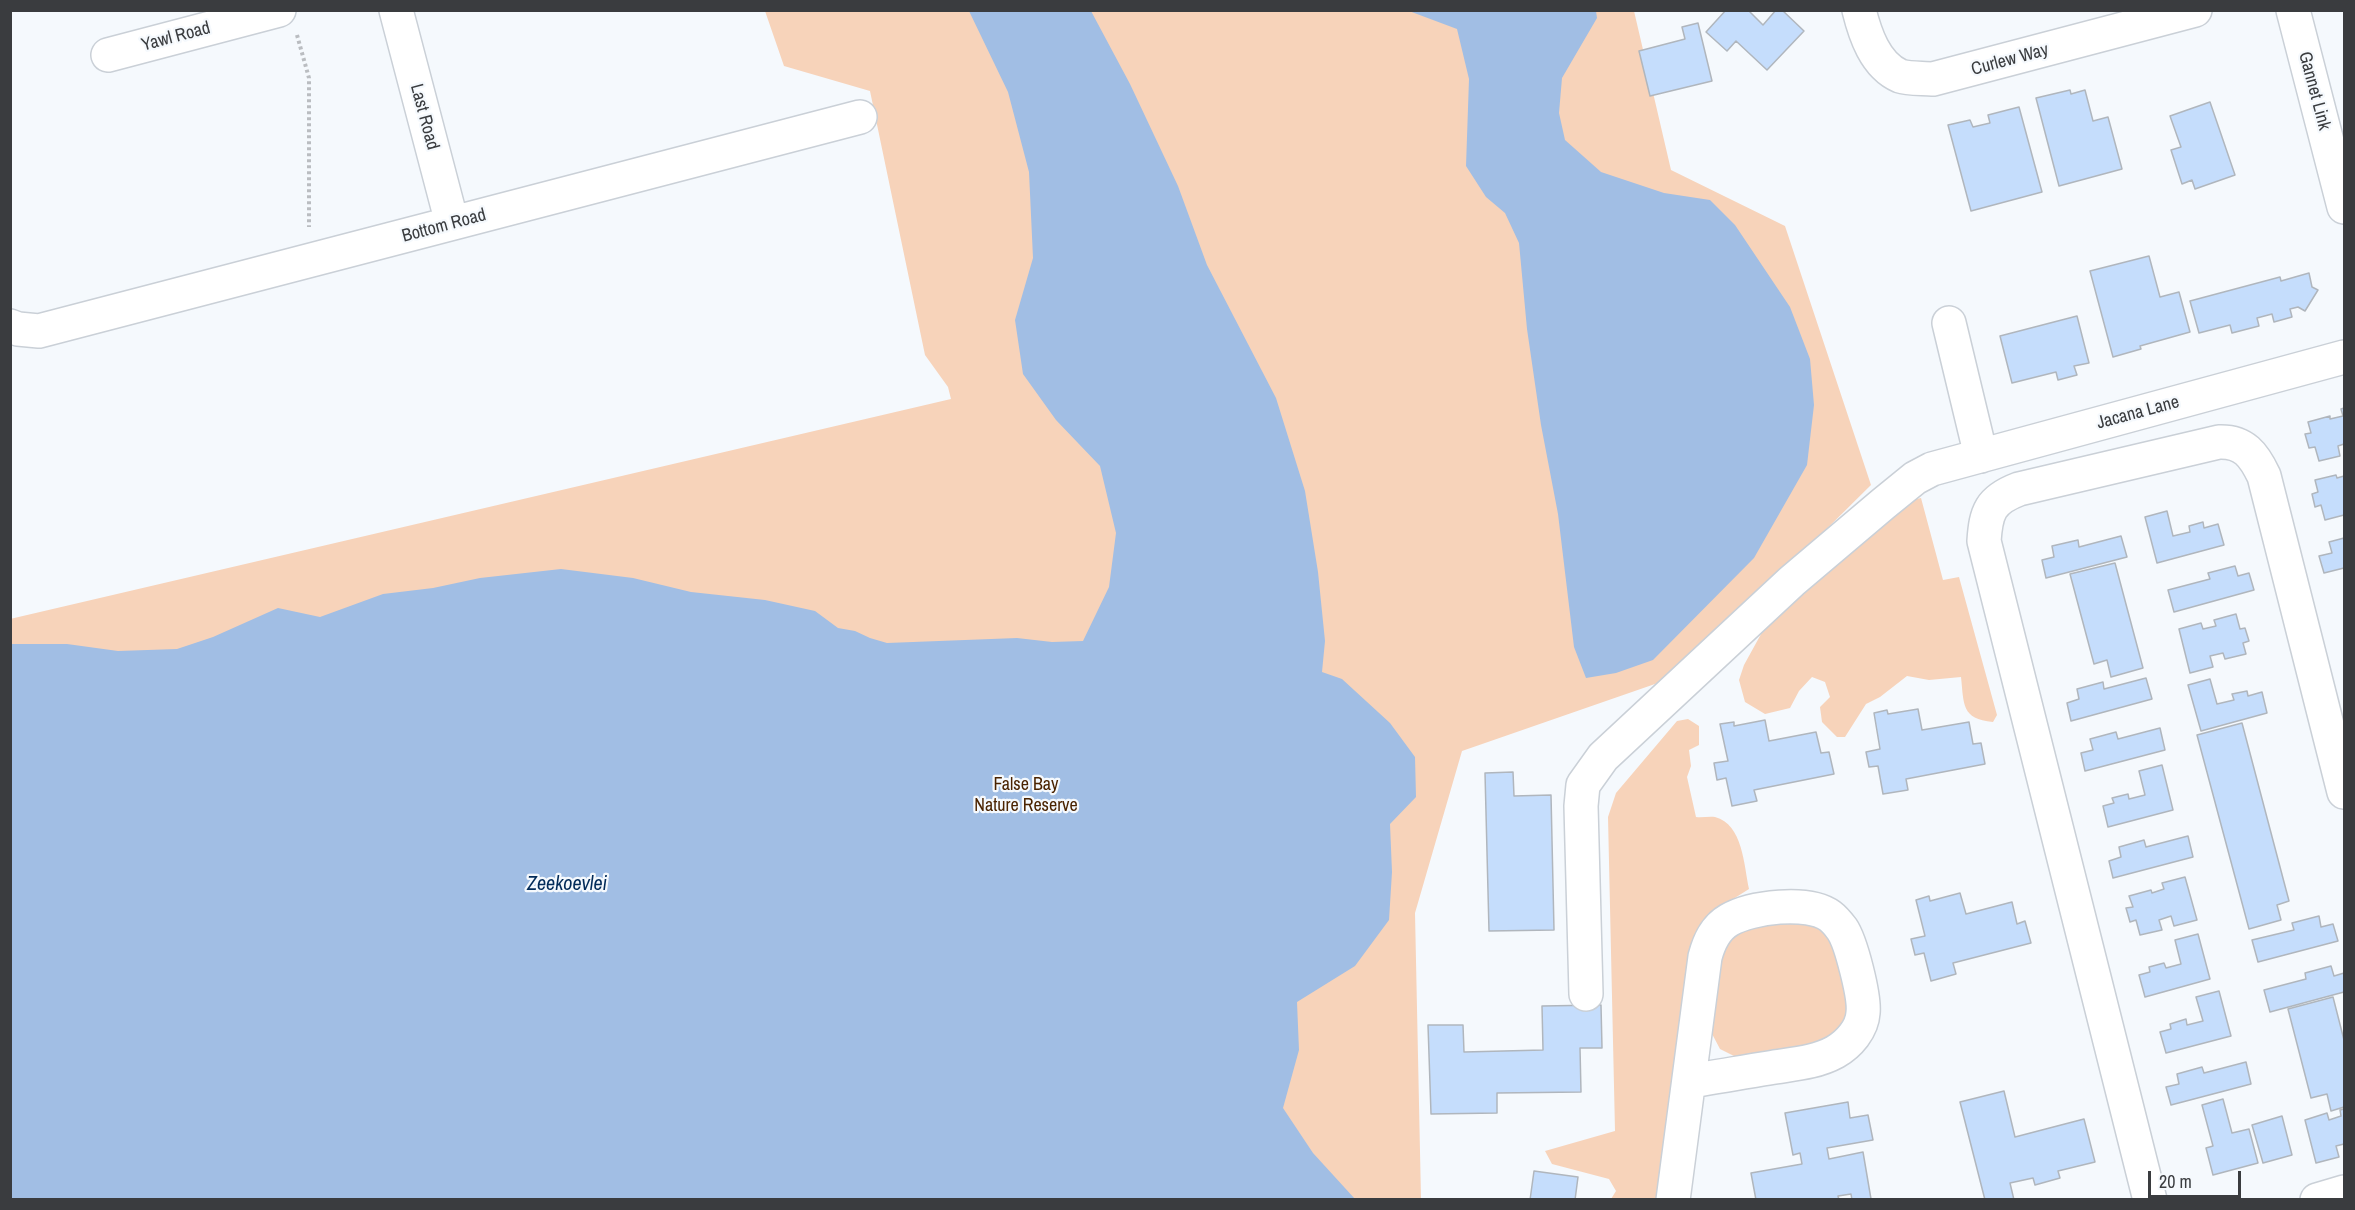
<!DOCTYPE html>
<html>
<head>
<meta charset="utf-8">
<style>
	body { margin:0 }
	#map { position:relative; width:2355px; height:1210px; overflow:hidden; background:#f5f9fd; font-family:"Archivo Narrow",sans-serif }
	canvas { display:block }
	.frame { position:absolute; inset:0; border:12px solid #3a3c3f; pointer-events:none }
	.scale { position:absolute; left:2148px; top:1171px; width:93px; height:27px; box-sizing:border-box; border:3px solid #3a3c3f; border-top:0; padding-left:8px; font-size:18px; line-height:21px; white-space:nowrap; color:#3a3c3f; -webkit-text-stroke:4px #f5f9fd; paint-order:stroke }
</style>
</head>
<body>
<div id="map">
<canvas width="2355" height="1210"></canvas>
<div class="frame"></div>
<div class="scale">20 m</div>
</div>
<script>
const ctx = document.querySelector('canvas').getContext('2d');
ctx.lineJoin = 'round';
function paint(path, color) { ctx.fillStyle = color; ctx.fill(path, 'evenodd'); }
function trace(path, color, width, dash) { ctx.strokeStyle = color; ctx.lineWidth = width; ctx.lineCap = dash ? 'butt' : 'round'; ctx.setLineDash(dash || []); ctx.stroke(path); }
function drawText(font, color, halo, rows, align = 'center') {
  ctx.font = font + ' "Archivo Narrow",sans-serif'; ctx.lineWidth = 4.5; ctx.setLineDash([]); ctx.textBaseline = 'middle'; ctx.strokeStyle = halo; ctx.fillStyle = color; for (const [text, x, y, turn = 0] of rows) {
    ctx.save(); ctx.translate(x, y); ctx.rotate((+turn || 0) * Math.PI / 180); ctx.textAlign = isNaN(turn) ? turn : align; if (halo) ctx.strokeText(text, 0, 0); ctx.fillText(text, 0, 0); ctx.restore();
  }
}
paint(new Path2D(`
	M 765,11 L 1634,11 L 1671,170 L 1785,226 L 1871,485 L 1678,676 L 1462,751 L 1415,913 L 1421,1199 L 11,1199 L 10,619 L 951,399 L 948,387 L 925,355 L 870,91 L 784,66 Z
	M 1921,498 L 1943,580 L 1959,577 L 1997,715 L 1993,722 C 1961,719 1964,704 1961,677 L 1929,680 L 1907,676 L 1880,697 L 1866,704 L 1845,737 L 1837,737 L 1822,722 L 1820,707 L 1830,697 L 1825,682 L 1812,677 L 1799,691 L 1790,708 L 1765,714 L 1745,702 L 1739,680 L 1744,665 L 1777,605 L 1889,505 Z
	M 1688,719 L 1699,726 L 1699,745 L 1689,750 L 1691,766 L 1687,777 L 1696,817 C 1702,818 1709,816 1715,817 C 1743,824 1744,866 1749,889 L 1711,913 L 1691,944 L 1659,1199 L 1611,1199 L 1616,1191 L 1609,1179 L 1552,1164 L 1545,1151 L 1615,1131 L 1608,817 L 1616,793 L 1677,721 Z
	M 1804,920 L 1823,930 L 1836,948 L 1849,1003 L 1849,1014 L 1833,1042 L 1740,1059 L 1720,1049 L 1710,1030 L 1718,957 L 1730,938 L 1749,927 Z`), '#f7d3ba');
paint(new Path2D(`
	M 969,11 L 1091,11 L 1130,84 L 1178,186 L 1207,265 L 1276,398 L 1305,491 L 1318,572 L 1325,641 L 1322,672 L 1342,679 L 1390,723 L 1415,757 L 1416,797 L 1390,824 L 1392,872 L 1389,920 L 1355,966 L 1297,1002 L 1299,1050 L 1283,1108 L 1313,1153 L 1355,1199 L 11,1199 L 11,644 L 67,644 L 118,651 L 177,649 L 213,637 L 278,608 L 320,617 L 383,594 L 433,588 L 480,578 L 561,569 L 633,578 L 691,592 L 765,600 L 815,611 L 838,628 L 855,631 L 870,638 L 887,643 L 1017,638 L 1052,642 L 1083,641 L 1109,587 L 1116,533 L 1100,466 L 1056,420 L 1023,374 L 1015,320 L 1033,258 L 1029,172 L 1008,92 Z
	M 1409,11 L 1596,11 L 1597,18 L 1562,78 L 1559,113 L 1565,140 L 1601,172 L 1664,193 L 1710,200 L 1735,225 L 1790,307 L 1810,359 L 1814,405 L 1807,465 L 1754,558 L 1653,660 L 1616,673 L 1586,678 L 1574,647 L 1558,514 L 1541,425 L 1527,329 L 1519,243 L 1505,213 L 1486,197 L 1466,166 L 1469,79 L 1457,29 Z`), '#a1bee4');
const building = new Path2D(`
	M 1726,10 L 1748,10 L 1763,25 L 1776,10 L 1782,10 L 1804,31 L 1767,70 L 1736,41 L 1727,51 L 1706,32 Z
	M 1698,23 L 1712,81 L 1650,96 L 1639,51 L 1685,39 L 1682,27 Z
	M 2070,90 L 2071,94 L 2085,90 L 2093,121 L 2108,117 L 2122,169 L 2059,186 L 2036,98 Z
	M 2210,102 L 2235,175 L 2195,189 L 2192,180 L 2182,184 L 2171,150 L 2181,147 L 2170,116 Z
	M 2019,107 L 2042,192 L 1971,211 L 1948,125 L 1970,120 L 1973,127 L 1990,123 L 1988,115 Z
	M 2149,256 L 2160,297 L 2179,292 L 2190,332 L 2140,346 L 2141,349 L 2113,357 L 2090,271 Z
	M 2309,273 L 2312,287 L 2318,290 L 2305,311 L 2298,307 L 2290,309 L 2292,317 L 2274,322 L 2272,314 L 2257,318 L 2259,326 L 2232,333 L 2230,325 L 2199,333 L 2190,301 L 2280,277 L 2281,281 Z
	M 2077,316 L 2089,363 L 2074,366 L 2077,375 L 2058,380 L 2056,372 L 2012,383 L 2000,336 Z
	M 2344,408 L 2344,444 L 2338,446 L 2340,456 L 2319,461 L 2315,447 L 2309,448 L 2305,434 L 2311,433 L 2308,422 L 2330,416 L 2330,419 L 2343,416 L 2341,409 Z
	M 2336,475 L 2337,478 L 2344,476 L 2344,515 L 2325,520 L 2321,505 L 2315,507 L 2312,494 L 2318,492 L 2315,480 Z
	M 2167,511 L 2173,536 L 2190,532 L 2189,526 L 2203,522 L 2204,528 L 2218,524 L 2224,545 L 2157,563 L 2145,517 Z
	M 2121,536 L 2127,557 L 2046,578 L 2042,560 L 2054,557 L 2052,546 L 2078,540 L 2079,547 Z
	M 2344,538 L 2344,568 L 2324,573 L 2319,556 L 2332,553 L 2329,542 Z
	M 2115,563 L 2143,668 L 2111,677 L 2107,660 L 2094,664 L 2070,574 Z
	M 2235,566 L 2238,576 L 2249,573 L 2254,590 L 2174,612 L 2168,590 L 2210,579 L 2208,573 Z
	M 2236,614 L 2240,629 L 2245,628 L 2249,641 L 2243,643 L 2246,654 L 2225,659 L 2223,653 L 2210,656 L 2213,667 L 2190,673 L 2179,629 L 2201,623 L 2203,629 L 2216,626 L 2214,620 Z
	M 2146,678 L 2152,699 L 2071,721 L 2067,703 L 2079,699 L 2077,689 L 2103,682 L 2104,689 Z
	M 2210,679 L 2217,704 L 2234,700 L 2232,694 L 2247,691 L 2248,696 L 2262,692 L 2267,713 L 2201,731 L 2188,685 Z
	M 1918,709 L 1922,730 L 1969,722 L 1973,744 L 1981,743 L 1985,764 L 1906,779 L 1908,790 L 1883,794 L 1878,766 L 1869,767 L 1866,752 L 1880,749 L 1874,713 L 1887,710 L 1888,714 Z
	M 1765,720 L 1769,741 L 1816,732 L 1821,753 L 1829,752 L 1834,774 L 1754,790 L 1757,801 L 1732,806 L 1726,778 L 1717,780 L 1714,763 L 1728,761 L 1720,724 L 1734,722 L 1734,726 Z
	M 2242,723 L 2289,901 L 2277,905 L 2281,920 L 2249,929 L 2197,735 Z
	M 2160,728 L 2165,750 L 2085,771 L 2081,753 L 2093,750 L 2090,739 L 2116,732 L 2118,739 Z
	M 2162,765 L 2173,810 L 2108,827 L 2103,806 L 2114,803 L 2112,798 L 2128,794 L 2129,799 L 2145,795 L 2139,771 Z
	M 1513,772 L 1514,796 L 1551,795 L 1554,930 L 1489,931 L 1485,773 Z
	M 2188,836 L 2193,857 L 2113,878 L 2109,861 L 2121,857 L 2119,847 L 2144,840 L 2146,847 Z
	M 2185,877 L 2197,920 L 2174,926 L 2171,916 L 2159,920 L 2162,930 L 2140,935 L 2136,920 L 2130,922 L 2126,908 L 2133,907 L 2129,896 L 2151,890 L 2152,893 L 2164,889 L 2162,883 Z
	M 1960,893 L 1966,914 L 2012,902 L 2017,924 L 2025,921 L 2031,943 L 1953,963 L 1956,974 L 1931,981 L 1924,953 L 1915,955 L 1911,939 L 1925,936 L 1916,900 L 1929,896 L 1930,901 Z
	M 2319,916 L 2321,927 L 2333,924 L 2338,941 L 2258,962 L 2252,940 L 2294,930 L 2292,923 Z
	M 2198,934 L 2210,979 L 2145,997 L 2139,975 L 2150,972 L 2149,967 L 2164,963 L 2166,968 L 2181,964 L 2175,940 Z
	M 2331,966 L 2334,976 L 2344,973 L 2344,992 L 2270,1012 L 2264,990 L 2306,979 L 2305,973 Z
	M 2219,991 L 2231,1036 L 2166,1053 L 2160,1032 L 2171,1029 L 2170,1024 L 2186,1019 L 2187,1025 L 2203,1021 L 2196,997 Z
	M 2333,997 L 2344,1040 L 2344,1107 L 2331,1111 L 2327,1094 L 2311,1098 L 2288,1009 Z
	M 1601,1005 L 1602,1048 L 1580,1048 L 1581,1092 L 1497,1093 L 1497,1113 L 1431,1114 L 1428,1025 L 1463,1025 L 1464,1052 L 1543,1050 L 1542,1006 Z
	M 2246,1062 L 2251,1084 L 2171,1105 L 2166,1087 L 2179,1084 L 2177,1074 L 2202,1067 L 2204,1073 Z
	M 2004,1091 L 2015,1137 L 2084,1119 L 2095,1162 L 2058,1171 L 2060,1178 L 2035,1185 L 2033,1178 L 2010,1183 L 2014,1200 L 1985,1200 L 1960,1102 Z
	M 2223,1099 L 2232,1133 L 2249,1129 L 2258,1163 L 2213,1175 L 2206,1148 L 2213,1146 L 2202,1105 Z
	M 1848,1102 L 1850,1118 L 1868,1115 L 1873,1140 L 1827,1148 L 1829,1159 L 1863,1152 L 1871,1199 L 1877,1200 L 1852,1200 L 1851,1194 L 1838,1196 L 1839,1200 L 1756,1200 L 1751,1173 L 1802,1164 L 1800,1153 L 1793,1155 L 1785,1113 Z
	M 2344,1109 L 2344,1144 L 2336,1146 L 2339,1157 L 2316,1163 L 2305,1120 L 2327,1113 L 2329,1120 L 2341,1116 L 2340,1110 Z
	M 2282,1116 L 2292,1155 L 2263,1163 L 2252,1125 Z
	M 1534,1171 L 1578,1177 L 1575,1200 L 1530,1200 Z`);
paint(building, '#c5ddfc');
trace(building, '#b0b6bd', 1.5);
const minor = new Path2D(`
	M 396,10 L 452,223
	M 1859,10 C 1865,34 1875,65 1900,76 C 1909,79 1923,78 1933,79 L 2195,10
	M 2293,10 L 2344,207
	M 108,55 L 279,10
	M 1949,323 L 1981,456
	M 10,326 L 18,329 L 39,331 L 860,117
	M 1586,994 L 1581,806 L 1583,785 L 1603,757 L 1792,581 L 1883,504 L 1915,478 L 1932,469 L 2344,357
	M 1673,1200 L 1705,957 C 1709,942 1715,928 1729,920 C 1751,907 1808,900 1830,916 C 1834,919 1839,925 1842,929 C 1851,942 1865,997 1863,1013 C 1862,1029 1849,1044 1835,1052 C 1815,1063 1792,1064 1769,1068 C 1743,1072 1716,1077 1689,1081
	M 2150,1200 L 1984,541 C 1986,512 1990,500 2019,489 L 2219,442 C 2244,441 2254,455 2264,476 L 2344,792
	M 2317,1200 L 2344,1192`);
trace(minor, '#cad0d7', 36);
trace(new Path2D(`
	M 297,35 L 309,78 L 309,227`), '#babdc1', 4, [3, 3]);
trace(minor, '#fff', 33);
drawText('18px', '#3a3c3f', '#f5f9fd', [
	["Yawl Road",176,37,-15],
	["Curlew Way",2010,60,-15],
	["Gannet Link",2314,91,75],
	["Last Road",424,117,75],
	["Bottom Road",444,226,-15],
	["Jacana Lane",2138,413,-15]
]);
drawText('18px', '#4a2300', '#f5f9fd', [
	["False Bay",1026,785],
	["Nature Reserve",1026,806]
]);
drawText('italic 20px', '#022b59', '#f5f9fd', [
	["Zeekoevlei",567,885]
]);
</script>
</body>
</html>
